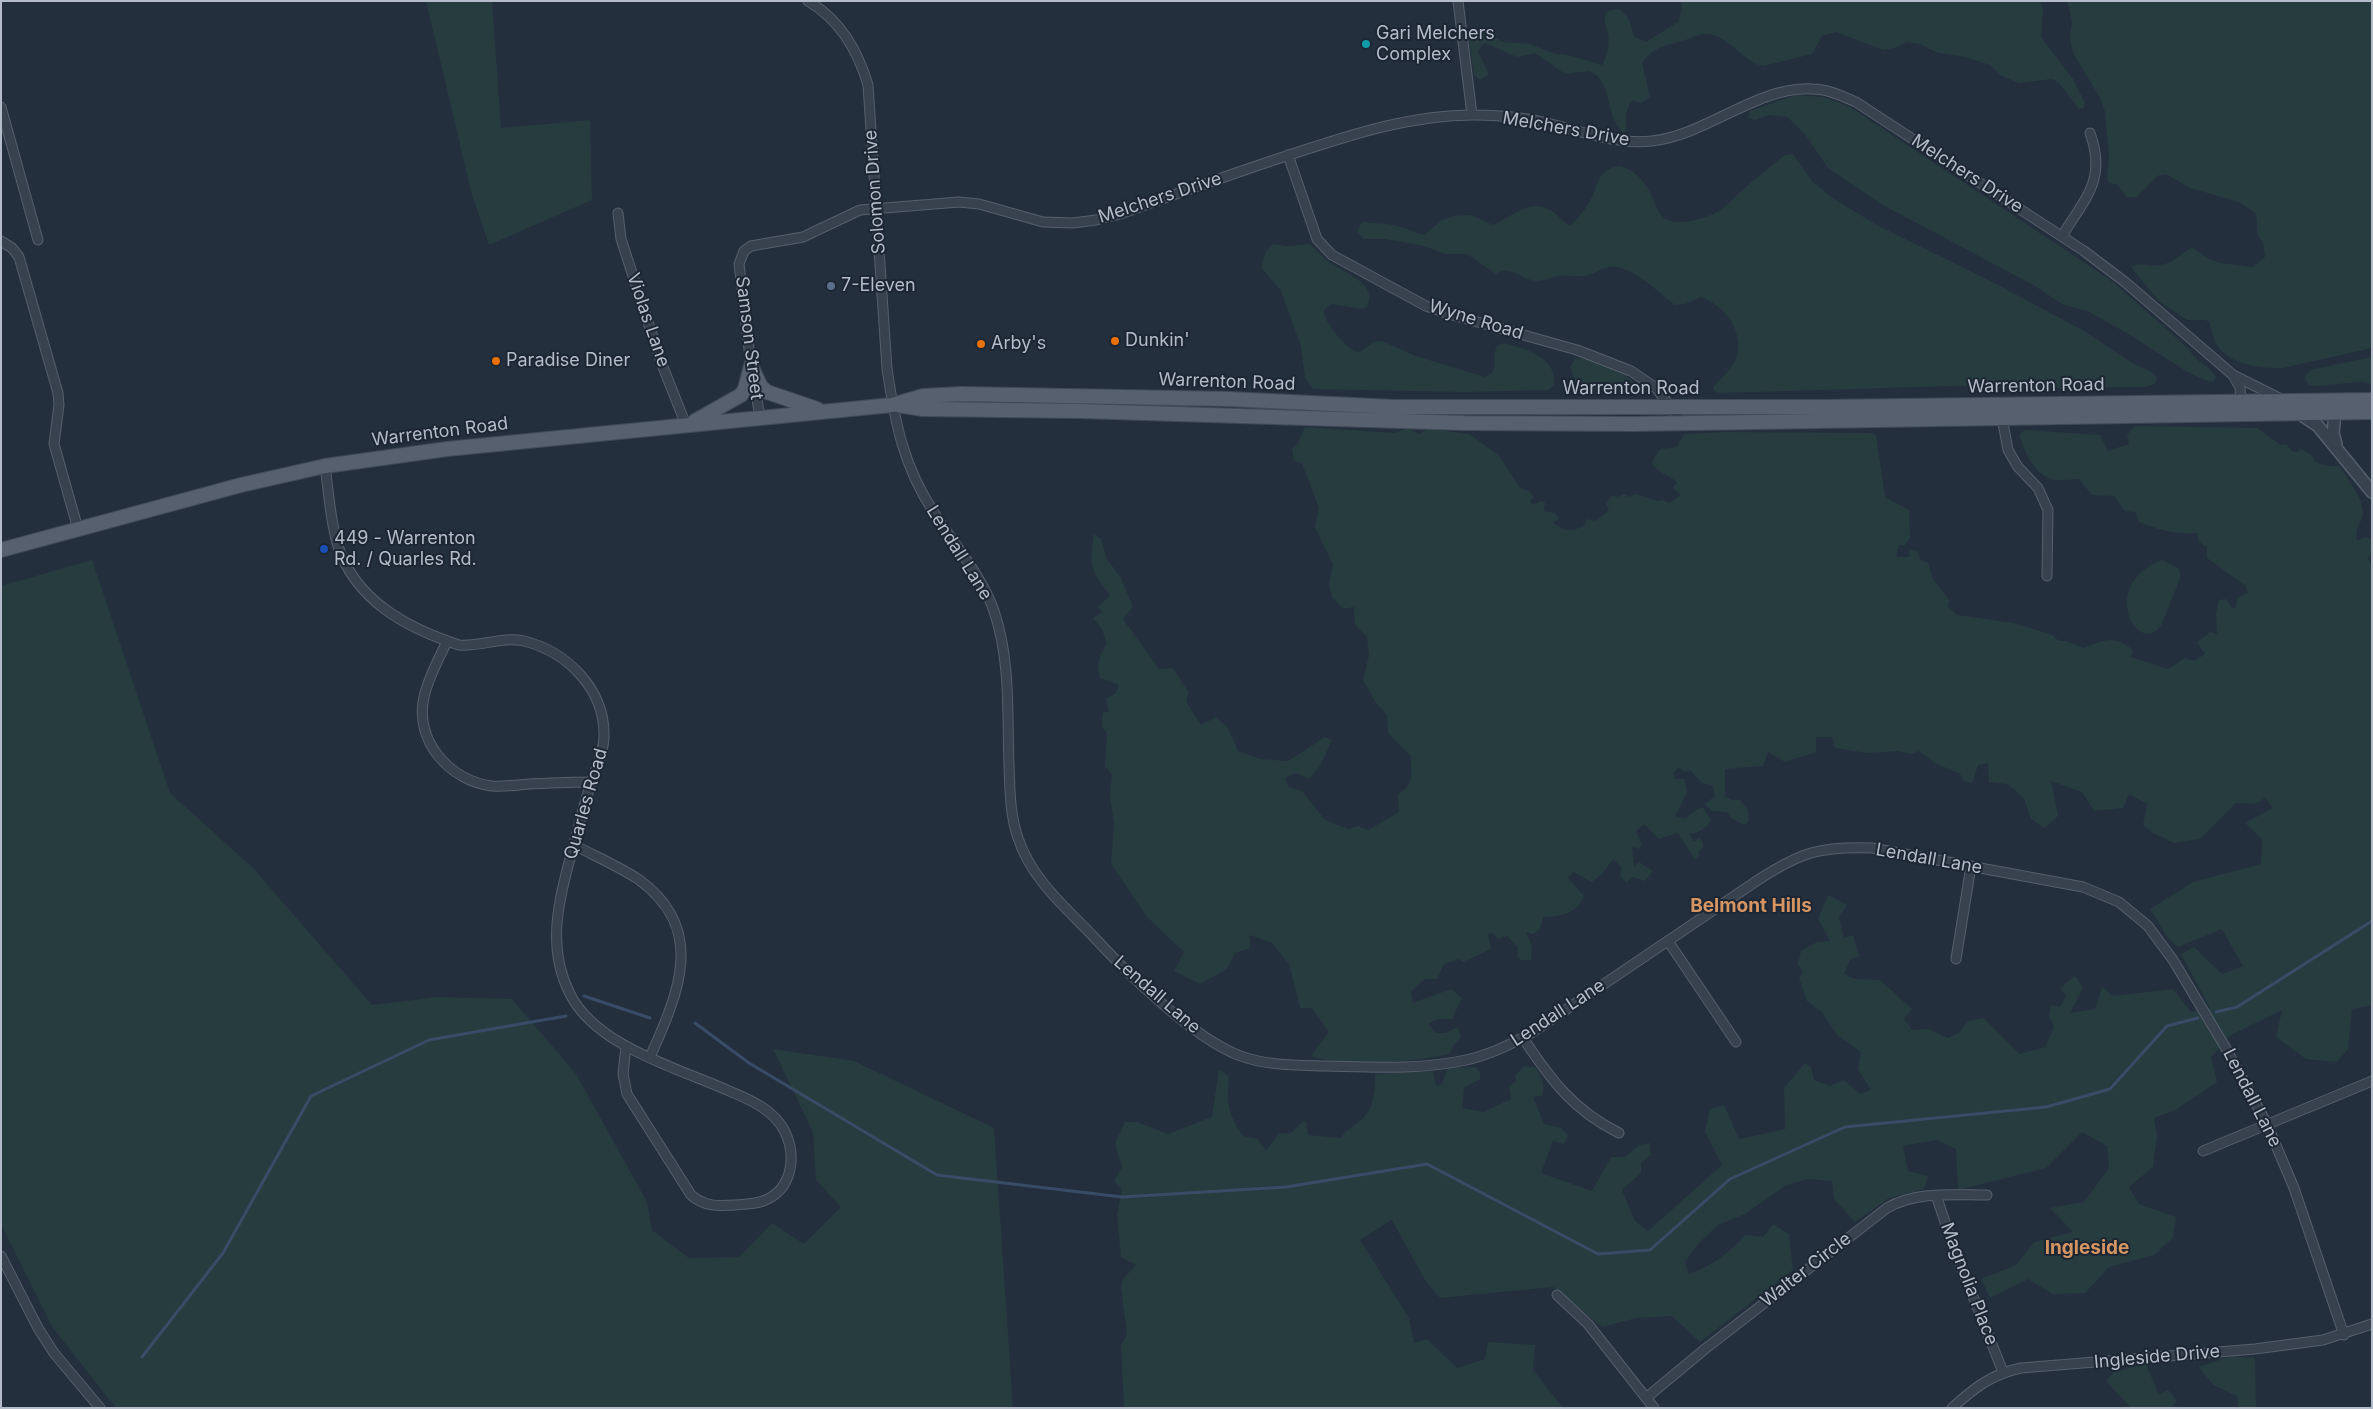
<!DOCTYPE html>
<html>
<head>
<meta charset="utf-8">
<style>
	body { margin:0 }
	#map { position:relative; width:2373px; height:1409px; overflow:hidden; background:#242f3e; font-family:Inter,sans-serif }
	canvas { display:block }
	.frame { position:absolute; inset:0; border:2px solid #b4bcc9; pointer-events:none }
</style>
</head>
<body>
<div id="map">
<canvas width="2373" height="1409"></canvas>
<div class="frame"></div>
</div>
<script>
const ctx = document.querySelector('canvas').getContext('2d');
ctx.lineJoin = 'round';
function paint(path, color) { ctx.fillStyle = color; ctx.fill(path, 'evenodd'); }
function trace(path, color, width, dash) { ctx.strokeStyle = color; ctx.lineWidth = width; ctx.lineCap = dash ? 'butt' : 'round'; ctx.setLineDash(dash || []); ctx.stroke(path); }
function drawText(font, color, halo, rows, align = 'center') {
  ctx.font = font + ' Inter,sans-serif'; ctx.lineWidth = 4; ctx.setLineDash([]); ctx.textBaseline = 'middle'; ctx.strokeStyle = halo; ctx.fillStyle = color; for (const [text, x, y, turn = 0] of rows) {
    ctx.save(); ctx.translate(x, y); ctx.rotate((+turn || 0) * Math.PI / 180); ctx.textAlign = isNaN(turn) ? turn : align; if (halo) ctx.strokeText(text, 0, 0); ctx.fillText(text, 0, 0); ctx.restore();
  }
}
paint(new Path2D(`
	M 426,1 L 492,1 L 501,128 L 590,120 L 592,200 L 489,245 L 472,195 Z
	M 1681,1 L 2040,1 L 2043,11 L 2041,37 L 2073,79 L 2085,103 L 2084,108 L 2079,109 L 2059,83 L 2052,79 L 2019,83 L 2000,75 L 1990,65 L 1965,57 L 1939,53 L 1919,44 L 1907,42 L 1894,48 L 1883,50 L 1836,32 L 1822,36 L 1812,54 L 1763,66 C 1741,61 1727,32 1703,34 C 1694,35 1687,41 1678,42 C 1663,46 1651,49 1642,63 L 1650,97 L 1641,103 L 1633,100 C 1624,110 1627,118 1626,130 L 1623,132 C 1604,116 1614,81 1589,71 L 1565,74 L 1535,53 L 1517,57 L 1485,43 L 1481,46 L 1478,52 L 1489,74 L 1480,80 L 1474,75 L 1468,32 L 1471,29 L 1480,29 L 1503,42 L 1530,44 L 1552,53 L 1572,56 L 1602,65 C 1607,57 1610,43 1608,34 C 1607,25 1601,19 1608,11 L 1619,9 C 1631,16 1630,26 1635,37 L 1646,42 L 1678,22 L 1682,8 Z
	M 2067,1 L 2372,1 L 2372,348 L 2283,368 C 2261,369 2230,365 2217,345 C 2213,339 2212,329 2209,322 L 2206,320 L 2187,320 L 2169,308 L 2159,301 L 2133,270 L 2132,266 C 2142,262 2150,267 2160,265 C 2174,263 2182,253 2192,247 L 2207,258 L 2220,263 L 2253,267 L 2265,257 L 2263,243 L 2258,235 L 2256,213 L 2239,202 L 2190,188 L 2166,174 L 2157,176 L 2137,197 L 2126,197 L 2118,185 L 2110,183 L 2107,179 L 2109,157 L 2105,112 L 2100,98 L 2073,53 L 2070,39 L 2072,22 Z
	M 1796,95 L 1824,97 L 1850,107 L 2079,259 L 2113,282 L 2189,349 C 2195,362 2210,365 2216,377 L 2213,382 L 2207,381 L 2186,371 L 2132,336 L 2089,312 L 2062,304 L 2035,286 L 1881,204 L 1828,168 L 1804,133 L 1787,117 L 1768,115 L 1755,120 L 1748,118 L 1750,111 Z
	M 1793,154 L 1812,181 L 1834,199 L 1877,225 L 1998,285 L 2084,331 L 2132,363 L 2152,372 L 2157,378 L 2155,384 L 2144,387 L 2036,388 L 1986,385 L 1719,393 L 1714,391 L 1714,386 C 1721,378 1732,369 1736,359 C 1745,332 1726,307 1701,297 L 1685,304 L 1675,305 C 1658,292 1642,275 1621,268 C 1606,263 1599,273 1585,276 C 1577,277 1567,275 1558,276 C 1551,277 1544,281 1536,281 C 1522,280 1510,264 1496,274 L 1467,254 L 1445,254 L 1424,246 L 1386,239 L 1363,239 L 1357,231 L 1362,222 L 1395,225 L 1424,235 L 1442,220 L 1454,216 L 1471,215 L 1493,225 C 1512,217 1529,197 1552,211 C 1558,215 1563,222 1570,226 C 1577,219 1585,210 1590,201 C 1599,185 1597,169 1619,166 C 1641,171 1650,190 1658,210 C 1666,232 1710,219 1723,208 C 1732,202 1738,193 1746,187 C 1758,176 1772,166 1785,155 Z
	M 1273,244 L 1287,246 L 1309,244 C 1317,249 1322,257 1330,263 C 1344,272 1379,284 1367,307 L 1363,309 L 1332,304 L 1324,310 C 1323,321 1347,351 1359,352 L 1374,342 L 1382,341 L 1416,356 L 1485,377 C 1501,371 1491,358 1497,346 L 1504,343 C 1525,348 1558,358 1554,385 L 1548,390 L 1464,392 L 1313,389 L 1305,378 L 1301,346 L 1281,291 L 1261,267 L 1266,251 Z
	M 2372,357 L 2372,384 L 2362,382 L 2314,386 L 2308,384 L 2304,378 L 2310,370 Z
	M 1578,358 C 1604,360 1626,372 1642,391 L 1643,395 L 1579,388 L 1570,368 L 1574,360 Z
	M 2135,426 L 2257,428 L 2281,445 L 2286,444 L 2293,452 L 2297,452 L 2301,449 L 2312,455 L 2315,462 L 2328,466 L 2340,466 C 2347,479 2364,498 2363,514 C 2361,525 2355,525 2357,541 L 2365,537 L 2372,539 L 2372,551 L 2368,559 L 2372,566 L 2372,1005 L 2352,1009 L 2348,1049 L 2337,1062 L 2306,1059 L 2276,1037 L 2282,1010 L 2231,1035 L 2211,1057 L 2217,1082 L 2175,1110 L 2154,1118 L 2157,1136 L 2153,1167 L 2129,1187 L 2139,1204 L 2176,1217 L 2173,1238 L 2154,1255 L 2109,1267 L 2085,1293 L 2053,1294 L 2028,1279 L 1990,1298 L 1981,1279 L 2016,1265 L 2034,1242 L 2073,1232 L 2050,1208 L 2084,1202 L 2109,1168 L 2107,1146 L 2082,1132 L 2046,1168 L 1958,1190 L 1956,1149 L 1937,1140 L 1903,1146 L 1908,1171 L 1928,1176 L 1924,1189 L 1889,1198 L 1855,1222 L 1834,1199 L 1832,1181 L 1807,1179 L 1785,1186 L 1745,1214 L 1718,1225 L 1697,1245 L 1685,1262 L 1689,1274 C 1710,1267 1731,1252 1745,1235 L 1763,1237 L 1773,1224 L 1789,1234 L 1793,1270 L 1700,1342 L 1672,1316 L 1637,1318 L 1602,1327 L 1553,1287 L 1440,1298 L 1425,1280 L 1392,1220 L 1360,1240 L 1409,1318 L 1414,1343 L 1427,1339 L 1457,1368 L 1485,1359 L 1488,1342 L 1535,1345 L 1533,1370 L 1563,1408 L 1124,1408 L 1121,1345 L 1127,1334 L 1121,1288 L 1123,1279 L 1136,1265 L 1121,1257 L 1117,1214 L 1122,1190 L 1114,1181 L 1122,1167 L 1115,1143 L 1125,1122 L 1137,1122 L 1168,1134 L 1212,1117 L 1219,1069 L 1229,1076 C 1227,1105 1227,1112 1243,1136 L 1258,1139 L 1266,1151 L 1279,1133 L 1290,1134 L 1302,1122 L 1306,1121 L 1308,1135 L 1341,1138 C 1346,1129 1354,1126 1362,1119 C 1374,1108 1376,1089 1375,1074 L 1433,1071 L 1436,1086 L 1442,1084 L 1448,1068 L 1476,1067 L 1480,1072 L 1480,1079 L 1464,1088 L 1462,1108 L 1484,1112 L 1511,1099 L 1509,1086 L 1516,1081 L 1515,1076 L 1524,1066 L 1535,1067 C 1542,1077 1546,1084 1542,1096 L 1533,1097 L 1544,1124 L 1561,1128 L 1568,1135 L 1564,1144 L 1553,1141 L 1541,1173 L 1592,1191 L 1611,1157 L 1625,1157 L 1639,1145 L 1650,1143 L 1651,1155 L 1641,1163 L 1641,1173 L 1622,1190 L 1635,1221 L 1648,1231 L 1722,1165 L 1705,1131 L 1710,1109 L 1724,1105 L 1739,1139 L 1785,1129 L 1784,1088 L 1805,1063 L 1811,1067 L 1814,1080 L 1830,1086 L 1844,1080 L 1860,1094 L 1871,1090 L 1858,1069 L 1861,1052 L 1837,1035 L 1822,1012 L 1807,1001 L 1799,978 L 1803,972 L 1798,964 L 1801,951 L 1817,942 L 1830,941 L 1818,919 L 1828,895 L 1847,905 L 1839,917 L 1844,938 L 1853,935 L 1859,956 L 1850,960 L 1844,974 L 1855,979 L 1880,980 L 1912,1009 L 1904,1018 L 1912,1030 L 1929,1029 L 1948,1038 L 1960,1032 L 1968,1021 L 1983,1018 L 2019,1054 L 2045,1047 L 2054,1027 L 2049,1016 L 2051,1005 L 2060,1007 L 2066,996 L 2060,988 L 2075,976 L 2083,988 L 2070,1013 L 2095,1009 L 2102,987 L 2113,996 L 2173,989 L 2191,1012 L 2210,1008 L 2181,954 L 2194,947 L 2222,974 L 2243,966 L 2222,929 L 2178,947 L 2168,938 L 2150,909 L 2193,882 L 2261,864 L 2262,839 L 2245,823 L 2273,808 L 2265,798 L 2255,804 L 2236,803 L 2200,839 L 2174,843 L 2153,833 L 2143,825 L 2147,804 L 2129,794 L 2123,808 L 2094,811 L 2082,792 L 2051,781 L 2058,816 L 2044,828 L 2031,819 L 2024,799 L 2015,790 L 2007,784 L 1989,782 L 1988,763 L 1978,765 L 1972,783 L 1964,781 L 1960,774 L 1935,763 L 1919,751 L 1912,754 L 1897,751 L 1867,753 L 1835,748 L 1832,737 L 1816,737 L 1816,752 L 1785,762 L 1768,752 L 1763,766 L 1725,769 L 1725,796 L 1732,800 L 1740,800 L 1748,810 L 1749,820 L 1745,825 L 1732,819 L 1727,812 L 1712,811 L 1705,804 L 1715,796 L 1713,786 L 1702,783 L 1690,770 L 1684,772 L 1679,767 L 1673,773 L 1676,779 L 1684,779 L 1687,792 L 1675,817 L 1686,818 L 1696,810 L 1703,807 L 1711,820 C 1707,829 1699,832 1690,834 L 1694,842 L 1699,838 L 1703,842 L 1703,848 L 1699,852 L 1699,856 L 1695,860 L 1678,833 L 1659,839 L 1644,824 L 1636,831 L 1642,844 L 1639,849 L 1632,847 L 1634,866 L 1639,862 L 1653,871 L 1645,881 L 1633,877 L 1626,883 L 1620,876 L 1622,868 L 1613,859 L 1603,873 L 1592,882 L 1573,872 L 1568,878 L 1584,896 C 1579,913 1559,917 1543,917 L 1540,929 L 1533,934 L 1526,932 L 1532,945 L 1531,960 L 1521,960 L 1517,956 L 1518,947 L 1507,936 L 1498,939 L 1491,932 L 1488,935 L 1491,949 L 1463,962 L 1459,959 L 1444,964 L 1437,979 L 1425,979 L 1411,991 L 1413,1003 L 1451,989 L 1462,998 L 1452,1019 L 1438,1019 L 1428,1024 L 1436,1033 L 1445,1033 L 1458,1027 L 1461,1038 L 1453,1046 L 1449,1054 C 1421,1061 1336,1069 1311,1055 L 1329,1032 L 1312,1008 L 1300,1008 L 1289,964 L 1272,943 L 1250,935 L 1250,948 L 1235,953 L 1227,969 L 1200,984 L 1174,971 L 1184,952 L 1147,917 L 1111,864 L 1114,824 L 1110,797 L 1112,775 L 1105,766 L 1107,734 L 1102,726 L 1103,713 L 1109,711 L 1106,699 L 1115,694 L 1119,685 L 1100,678 C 1096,664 1099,655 1107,644 L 1102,629 L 1093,618 L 1102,612 L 1098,607 L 1110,595 C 1090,569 1089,566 1094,534 L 1101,539 L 1107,559 L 1121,578 L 1133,607 L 1123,619 L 1159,669 L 1173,668 L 1189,693 L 1186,701 L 1201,725 L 1216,717 L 1228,728 L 1238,751 L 1260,759 L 1288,761 L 1325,737 L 1332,740 L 1320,766 L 1309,779 L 1296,773 L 1285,778 L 1289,787 L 1302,791 L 1325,820 L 1349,829 L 1358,826 L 1368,830 L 1399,812 L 1398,794 C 1416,784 1410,775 1411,756 L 1388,733 L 1387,715 L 1376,703 L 1363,680 L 1369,655 L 1367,637 L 1355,625 L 1354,607 L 1343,609 L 1332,597 L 1329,584 L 1333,565 L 1315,527 L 1319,508 L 1302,463 L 1294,461 L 1292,449 L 1298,443 L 1305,427 L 1395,433 L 1407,428 L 1419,434 L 1428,429 L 1469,434 L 1499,455 L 1519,487 L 1530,492 L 1534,497 L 1530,501 L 1533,505 L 1541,501 L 1545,502 L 1544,511 L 1555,513 L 1559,519 L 1553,523 C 1565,531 1571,533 1585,525 L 1586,519 L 1596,521 L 1609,510 L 1606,503 L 1612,495 L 1617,497 L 1624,494 L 1629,497 L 1636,494 L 1657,501 L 1663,500 L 1669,503 L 1681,495 L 1673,488 L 1677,482 C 1669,476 1658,472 1652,464 L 1654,458 L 1661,449 L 1677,447 L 1684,434 L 1724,432 L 1871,433 L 1876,435 L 1885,497 L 1909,510 L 1910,538 L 1905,545 L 1899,545 L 1896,557 L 1910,557 L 1909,549 L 1917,551 L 1921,560 L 1928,563 L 1933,579 L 1950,601 L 1947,606 L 1957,615 L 2014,623 L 2052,635 L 2059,641 L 2066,641 L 2083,648 C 2105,640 2113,634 2133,650 L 2131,657 L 2168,669 L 2185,658 L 2194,661 L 2205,654 L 2197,642 L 2210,632 L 2217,634 L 2216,614 L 2219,600 L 2226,599 L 2232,608 L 2236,607 L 2237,598 L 2248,593 L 2246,586 L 2207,558 L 2207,547 L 2199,542 L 2197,533 C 2173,534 2162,531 2139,522 L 2135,512 L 2125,511 L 2114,496 L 2092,495 L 2079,479 C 2072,479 2062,481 2055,480 C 2034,476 2025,452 2019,435 L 2025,430 L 2100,435 L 2108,451 L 2129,444 L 2127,435 Z
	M 92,560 L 170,793 L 253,868 L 372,1005 L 438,997 L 512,999 L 576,1074 L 647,1202 L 652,1230 L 689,1258 L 739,1257 L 772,1223 L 804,1244 L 841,1207 L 816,1180 L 813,1132 L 773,1049 L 854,1061 L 994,1128 L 1013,1408 L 116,1408 L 53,1328 L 1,1224 L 1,586 Z
	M 2162,560 L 2178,568 L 2181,576 L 2161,626 C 2137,657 2098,584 2162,560 Z
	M 2231,1356 L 2255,1358 L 2256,1408 L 2238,1408 L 2237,1396 L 2213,1385 L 2199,1367 Z
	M 2146,1364 L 2159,1395 L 2168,1390 L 2177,1401 L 2172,1408 L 2131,1408 L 2106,1381 L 2114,1372 Z`), '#263c3f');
trace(new Path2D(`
	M 584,996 L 650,1018
	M 2216,1012 L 2237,1007 L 2372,921
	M 695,1023 L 749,1063 L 937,1175 L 1122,1197 L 1286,1187 L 1427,1164 L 1598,1254 L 1650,1250 L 1730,1179 L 1845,1127 L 2046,1107 L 2110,1089 L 2167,1026 L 2198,1018
	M 142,1357 L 223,1253 L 311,1096 L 429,1040 L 566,1016`), '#394c67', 3);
const minor = new Path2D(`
	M 808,1 C 839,19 858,51 868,85 L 887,369 C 895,422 903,465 933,511 C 952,542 983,577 994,611 C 1011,661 1007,715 1009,766 C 1010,791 1010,815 1018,838 C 1031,878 1064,906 1092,935 C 1126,972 1192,1037 1238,1055 C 1266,1066 1297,1065 1327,1066 C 1372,1067 1421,1070 1466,1060 C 1490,1055 1512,1044 1533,1032 L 1758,880 C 1801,852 1821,846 1872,848 L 2083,887 L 2119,902 L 2148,926 L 2173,960 L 2224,1045 L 2267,1124 L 2294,1188 L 2344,1335
	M 1458,1 L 1472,115
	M 1,107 L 38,240
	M 1288,155 L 1317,239 L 1332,255 L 1426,306 L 1449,314 L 1577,350 L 1631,371 L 1656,388 L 1683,423
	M 618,213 L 621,239 L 661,362 L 686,425
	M 2062,236 C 2085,198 2107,180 2090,133
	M 1,241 L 12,248 L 19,257 L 58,393 L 59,405 L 54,444 L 78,529
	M 2233,375 L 2240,388 L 2241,402
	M 760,417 L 751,366 L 739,264 L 744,251 L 751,246 L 803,237 L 860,210 L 959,202 L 979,204 L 1043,222 L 1073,223 L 1096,220 L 1120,214 C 1173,195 1226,176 1280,158 C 1344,137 1406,115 1474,115 C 1497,115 1521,117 1543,122 C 1579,130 1614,145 1652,141 C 1707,135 1757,86 1812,89 C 1828,89 1842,96 1856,102 L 2084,251 L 2125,282 L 2233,375 L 2281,399
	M 2002,418 L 2008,450 L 2018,467 L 2038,488 L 2048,510 L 2047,576
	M 325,466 C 329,493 330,521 338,546 C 356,601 407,628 459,645 C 481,647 502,636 524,641 C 568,652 605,690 604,736 C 604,753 596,767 591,783 C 584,804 579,826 573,847 C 560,897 545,945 570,994 C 596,1046 677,1068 727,1090 C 748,1099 772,1108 784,1130 C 797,1155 793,1190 763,1201 C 755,1204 745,1204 736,1205 C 718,1206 705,1207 691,1195 L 627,1094 L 623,1074 L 626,1046
	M 447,641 C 439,659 428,678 424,697 C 414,741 450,781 492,786 C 504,787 518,785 530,784 C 551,783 571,782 591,782
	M 574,845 C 595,856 618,866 638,879 C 708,929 678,994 650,1057
	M 1668,941 L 1736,1042
	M 1956,959 L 1971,866
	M 1523,1038 C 1551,1080 1573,1110 1619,1133
	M 2203,1151 L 2372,1081
	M 1936,1195 L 1953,1246 L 2003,1372
	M 1,1256 L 38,1328 L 54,1353 L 100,1408
	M 1557,1295 L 1588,1324 L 1654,1408
	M 1646,1398 L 1705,1349 L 1887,1208 C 1917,1191 1953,1195 1987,1195
	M 1952,1408 C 1974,1388 1992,1374 2021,1368 L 2255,1349 L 2323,1340 L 2372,1324`);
const tertiary = new Path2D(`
	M 2335,413 L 2333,433 L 2336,444
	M 2300,414 L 2318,426 L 2372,492`);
const primary = new Path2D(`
	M 751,366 L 761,387 L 767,392 L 817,409
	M 898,405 L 923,409 L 1080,411 L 1465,423 L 1633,424 L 2372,412
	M 695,421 L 741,395 L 745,389 L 751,366
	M 1,550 L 241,485 L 325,466 L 447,449 L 892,405 L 923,396 L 961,394 L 1228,399 L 1394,407 L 1824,407 L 2372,400`);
trace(minor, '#565f6c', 11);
trace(tertiary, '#565f6c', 14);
trace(primary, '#414a57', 16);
trace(minor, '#38414e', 9);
trace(tertiary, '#38414e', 11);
trace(primary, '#56606e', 14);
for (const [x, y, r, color] of [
	[1366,44,5,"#0f9aa8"],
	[831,286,5,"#5c6f8a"],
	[1115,341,5,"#e8710a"],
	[981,344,5,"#e8710a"],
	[496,361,5,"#e8710a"],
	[324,549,5,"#1a4fb4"]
]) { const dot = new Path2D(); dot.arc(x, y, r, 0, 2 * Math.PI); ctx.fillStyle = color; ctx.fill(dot); trace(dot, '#1d2633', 2); }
drawText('18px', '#b4bcc9', '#1d2633', [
	["Gari Melchers",1376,34],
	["Complex",1376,55],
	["7-Eleven",841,286],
	["Dunkin'",1125,341],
	["Arby's",991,344],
	["Paradise Diner",506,361],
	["449 - Warrenton",334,539],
	["Rd. / Quarles Rd.",334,560]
], 'left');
drawText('18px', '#b4bcc9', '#1d2633', [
	["Melchers Drive",1566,129,10],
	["Melchers Drive",1967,174,33],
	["Solomon Drive",875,192,-94],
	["Melchers Drive",1160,198,-18],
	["Violas Lane",648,320,71],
	["Wyne Road",1476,320,17],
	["Samson Street",749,338,83],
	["Warrenton Road",1227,382,2],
	["Warrenton Road",2036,386,-1],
	["Warrenton Road",1631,389],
	["Warrenton Road",440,432,-7],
	["Lendall Lane",959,553,58],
	["Quarles Road",586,804,-74],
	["Lendall Lane",1929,859,10],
	["Lendall Lane",1157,995,41],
	["Lendall Lane",1558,1013,-33],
	["Lendall Lane",2252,1098,63],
	["Walter Circle",1806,1270,-38],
	["Magnolia Place",1969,1284,69],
	["Ingleside Drive",2157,1357,-5]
]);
drawText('bold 19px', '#d59563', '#1d2633', [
	["Belmont Hills",1751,906],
	["Ingleside",2087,1248]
]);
</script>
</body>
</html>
